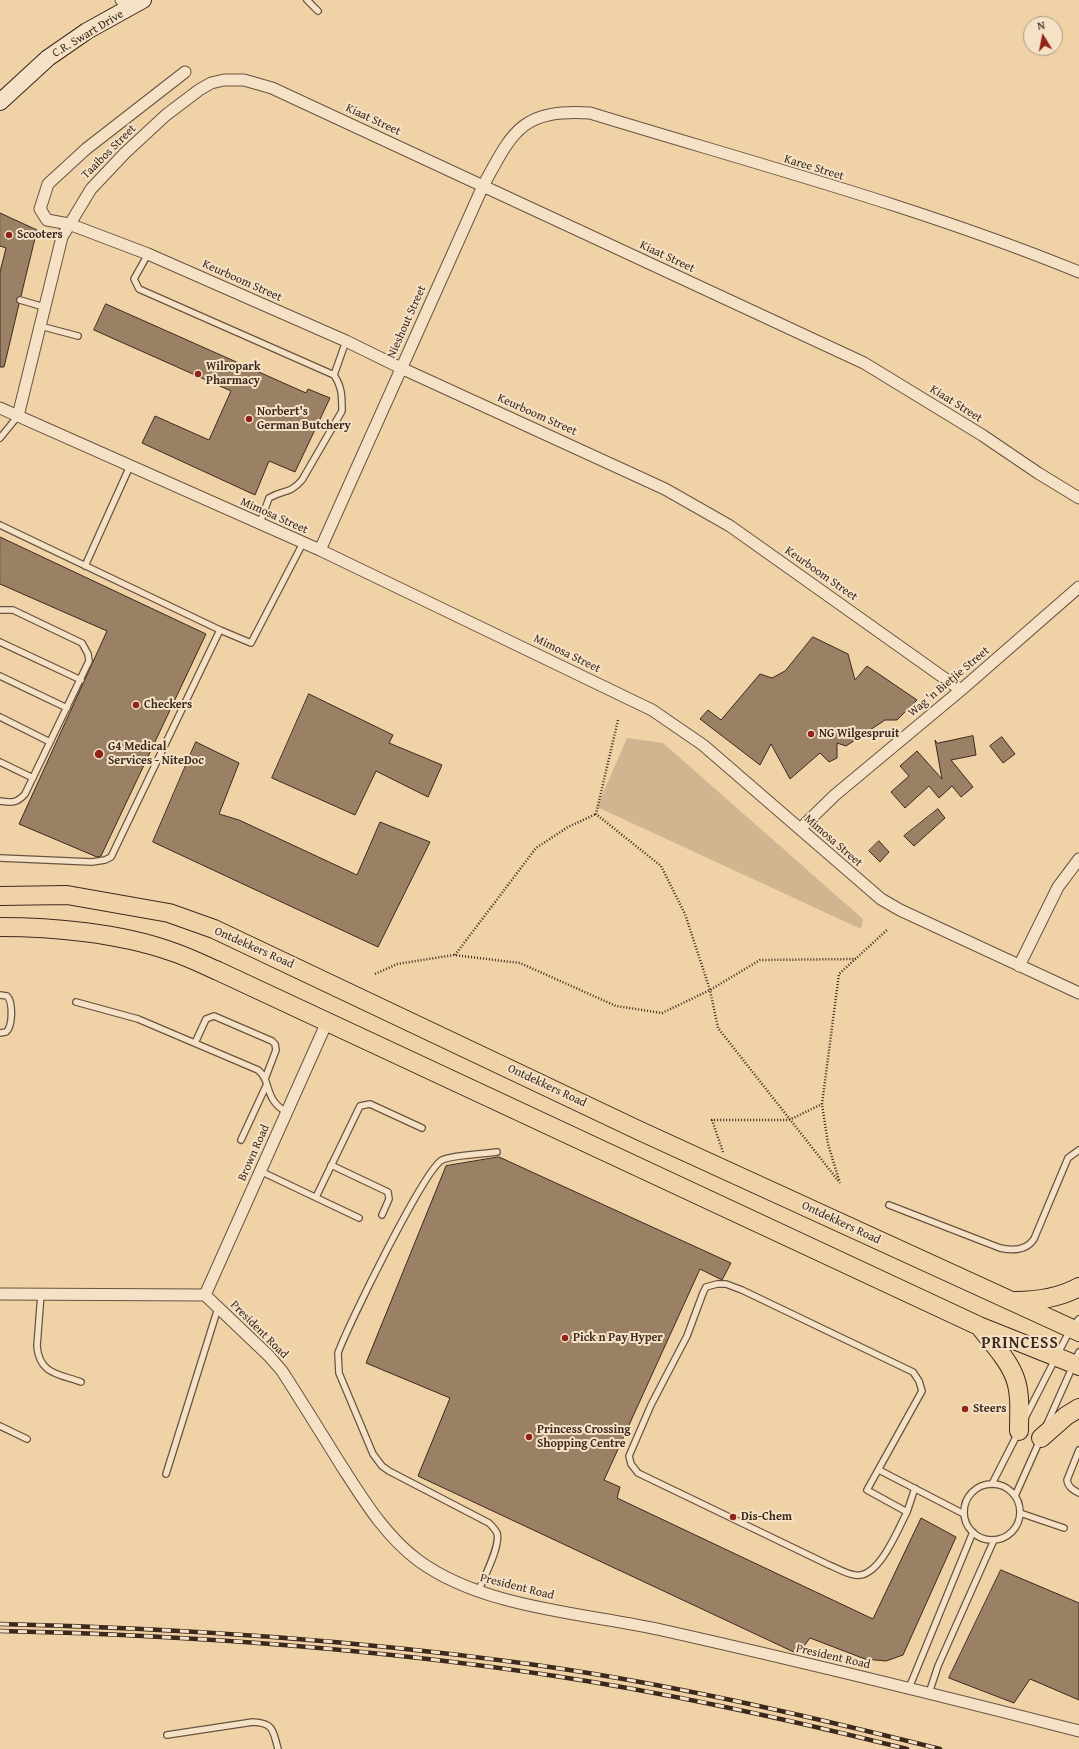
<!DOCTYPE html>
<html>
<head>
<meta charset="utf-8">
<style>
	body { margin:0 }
	#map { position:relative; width:1079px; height:1749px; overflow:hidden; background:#f0d2a7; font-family:"Gentium Book Plus",serif }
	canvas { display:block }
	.north { position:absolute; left:1023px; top:16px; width:40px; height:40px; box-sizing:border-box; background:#f5e2c6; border:1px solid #ab9883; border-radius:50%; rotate:350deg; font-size:11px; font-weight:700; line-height:16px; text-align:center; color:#3c291e }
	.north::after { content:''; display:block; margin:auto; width:14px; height:18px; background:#8f2418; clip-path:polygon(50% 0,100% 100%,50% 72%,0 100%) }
</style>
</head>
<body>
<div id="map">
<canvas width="1079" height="1749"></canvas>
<div class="north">N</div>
</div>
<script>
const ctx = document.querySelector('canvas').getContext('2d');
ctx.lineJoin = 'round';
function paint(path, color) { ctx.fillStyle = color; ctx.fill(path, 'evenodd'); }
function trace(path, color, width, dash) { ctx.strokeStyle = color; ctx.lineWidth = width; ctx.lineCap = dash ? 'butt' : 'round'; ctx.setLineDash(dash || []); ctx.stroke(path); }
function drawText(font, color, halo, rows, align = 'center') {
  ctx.font = font + ' "Gentium Book Plus",serif'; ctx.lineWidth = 4; ctx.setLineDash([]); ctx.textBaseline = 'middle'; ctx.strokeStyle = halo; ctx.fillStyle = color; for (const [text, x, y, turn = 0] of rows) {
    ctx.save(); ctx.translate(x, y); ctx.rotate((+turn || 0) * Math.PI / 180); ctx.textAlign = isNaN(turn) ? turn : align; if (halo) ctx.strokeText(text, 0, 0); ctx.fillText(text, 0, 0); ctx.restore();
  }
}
paint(new Path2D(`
	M 627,738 L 663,743 L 863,919 L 861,929 L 597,807 Z`), '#d1b590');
const building = new Path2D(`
	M 0,213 L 37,230 L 21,296 L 16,299 L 19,304 L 4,367 L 0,367 L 0,272 L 6,248 L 0,246 Z
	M 106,304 L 306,393 L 308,389 L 330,398 L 295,472 L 269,461 L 255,495 L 142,443 L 155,416 L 209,440 L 231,391 L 94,330 Z
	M 0,537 L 206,634 L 101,856 L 97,857 L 19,824 L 107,631 L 0,584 Z
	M 813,637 L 848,654 L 855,680 L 867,666 L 917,700 L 897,720 L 885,720 L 846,746 L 837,743 L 837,758 L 829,762 L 820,753 L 790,779 L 771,744 L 760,765 L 700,719 L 708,710 L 721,720 L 760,674 L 772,678 L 785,671 Z
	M 309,694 L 393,735 L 389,743 L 442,765 L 428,797 L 376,771 L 355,815 L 272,778 Z
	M 973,736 L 976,755 L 951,760 L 973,787 L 961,797 L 952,786 L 939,798 L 929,786 L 905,808 L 891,792 L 909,776 L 900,766 L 917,751 L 942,779 L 935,740 L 937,743 Z
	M 1002,737 L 1015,754 L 1003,763 L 990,746 Z
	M 196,742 L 239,763 L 219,814 L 239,820 L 357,875 L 380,822 L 430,842 L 378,947 L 153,842 Z
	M 938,809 L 945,818 L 914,846 L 904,836 Z
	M 879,841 L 889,852 L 880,862 L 869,851 Z
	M 499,1157 L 731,1263 L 722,1280 L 700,1269 L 604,1480 L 620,1487 L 617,1498 L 873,1619 L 921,1518 L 956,1537 L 903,1655 L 886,1661 L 865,1659 L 810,1638 L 798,1654 L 418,1476 L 450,1398 L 366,1363 L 446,1166 Z
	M 1001,1570 L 1079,1603 L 1079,1700 L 1030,1679 L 1014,1703 L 949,1678 Z`);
paint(building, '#9a8165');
trace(building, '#3c291e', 1);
const lane = new Path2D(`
	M 307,0 L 318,11
	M 148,254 L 134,279 L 139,289 L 334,375 C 342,387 342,396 342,411 L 302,480 C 289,495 284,489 269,498 L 260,523
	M 20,300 L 44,307
	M 40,326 L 78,336
	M 334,375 L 346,341
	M 0,438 L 18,416
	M 0,525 L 220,630
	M 85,566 L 130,466
	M 0,610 L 13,610 L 82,643 L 88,654 L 89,661 L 25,794 C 17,803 12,803 0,801
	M 0,642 L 81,680
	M 0,676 L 67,708
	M 0,717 L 50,742
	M 0,762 L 33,778
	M 0,858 L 92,862 L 105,860 L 111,857 L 220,630 L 251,643 L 303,543
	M 0,995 L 7,996 C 13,1002 13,1026 6,1032 L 0,1033
	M 76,1002 L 138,1019 L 258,1070 C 272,1081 263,1098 286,1112
	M 195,1043 L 206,1019 L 214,1016 L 272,1041 L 275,1044 L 276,1050 L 265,1079
	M 241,1140 L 266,1086
	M 331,1165 L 388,1192 L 389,1199 L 382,1215
	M 260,1171 L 359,1218
	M 316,1197 L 360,1106 L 370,1104 L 422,1128
	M 889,1205 L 1000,1248 C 1013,1251 1026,1251 1034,1239 L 1068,1158 L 1079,1150
	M 717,1284 L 726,1284 L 742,1290 L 913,1372 L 919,1381 L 922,1391 L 867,1490 L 907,1512 C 898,1529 879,1579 855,1575 C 846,1574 837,1568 829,1565 L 638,1473 L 631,1464 L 629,1456 L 651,1405 L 687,1336 L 703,1293 L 706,1287 Z
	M 41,1294 L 37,1346 C 39,1374 59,1374 81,1382
	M 1025,1418 L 1071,1328 L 1079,1319
	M 1047,1424 L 1079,1352
	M 0,1426 L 27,1439
	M 1079,1450 L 1067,1480 C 1068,1487 1073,1490 1079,1493
	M 879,1470 L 964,1514
	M 166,1474 L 218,1308
	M 992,1484 L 1018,1433
	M964 1512a28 28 0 1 1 56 0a28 28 0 1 1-56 0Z
	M 1015,1496 L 1040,1440
	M 907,1512 L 915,1488
	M 1020,1513 L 1064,1528
	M 478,1592 C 483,1579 501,1546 497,1533 C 495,1529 492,1526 489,1523 L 389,1471 L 382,1466 L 373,1454 L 339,1373 L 338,1353 C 348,1325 424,1170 442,1160 C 452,1155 484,1154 497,1152
	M 909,1688 L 973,1532
	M 929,1693 L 938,1666 L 994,1540
	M 167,1735 L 253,1722 C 274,1723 273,1731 278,1749`);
const street = new Path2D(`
	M 121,0 L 130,8
	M 185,72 L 86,149 L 48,184 L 40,209 L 47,220 L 69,224 L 148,254 L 346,341 L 401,368 L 665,489 L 730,526 L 961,690
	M 0,408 L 320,550 L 652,710 L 703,745 L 881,899 L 900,910 L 1079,993
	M 18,416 L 62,237 L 91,189 L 125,153 L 166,115 L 199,90 L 211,83 L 224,80 L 244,80 L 272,88 L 864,363 L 982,435 L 1038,473 L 1079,498
	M 320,550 L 483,186 C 513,131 521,109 590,113 C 753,163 920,207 1079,272
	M 800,829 L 835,795 L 961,690 L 1079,587
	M 1019,966 L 1058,887 L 1079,859
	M 0,1294 L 205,1295 L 269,1356 L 282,1371 C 302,1402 321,1433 341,1465 C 363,1499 385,1536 419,1561 C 485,1609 587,1613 666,1631 C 804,1662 942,1696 1079,1731
	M 205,1295 L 327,1022`);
const secondary = new Path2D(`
	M 0,102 L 48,58 L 87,31 L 143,0`);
const primary = new Path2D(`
	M 0,896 L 67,895 L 169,913 L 214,929 L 640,1131 L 1079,1332
	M 0,927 C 53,927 119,933 170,951 C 186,956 202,964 218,971 L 979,1326 L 1079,1366
	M 1015,1301 C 1037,1301 1059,1298 1079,1287
	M 980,1327 C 992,1343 1008,1359 1015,1378 C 1021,1394 1019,1414 1019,1431
	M 1041,1438 L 1066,1416 L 1079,1408`);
trace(lane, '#695340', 8);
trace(street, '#695340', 13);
trace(secondary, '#3c291e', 18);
trace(primary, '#3c291e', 20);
trace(new Path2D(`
	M 618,720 L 596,814 L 661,866 L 685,914 L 710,990 L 718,1028 L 840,1183
	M 455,955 L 536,848 L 568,827 L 596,814
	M 375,974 L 397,964 L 454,955 L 520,963 L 616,1006 L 662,1013 L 710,990 L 760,960 L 856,959
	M 723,1152 L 712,1120 L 789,1120 L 822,1104
	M 839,1180 L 828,1144 L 822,1104 L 839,974 L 888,929`), '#3c291e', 2.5, [1, 2]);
trace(lane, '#f5e2c6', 5.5);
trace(street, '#f5e2c6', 11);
trace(secondary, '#f5e2c6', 16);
trace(primary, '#f0d2a7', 18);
const rail = new Path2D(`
	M 0,1624 C 172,1628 344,1639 514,1662 C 658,1681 800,1714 940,1749
	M 0,1631 C 186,1635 371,1648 555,1676 C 674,1694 791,1720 907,1749`);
trace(rail, '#3c291e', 4.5);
trace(rail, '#f5e2c6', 3, [9]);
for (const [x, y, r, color] of [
	[9,235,4,"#8f2418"],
	[198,374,4,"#8f2418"],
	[249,419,4,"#8f2418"],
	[136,705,4,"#8f2418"],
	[811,734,4,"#8f2418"],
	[99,754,5,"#8f2418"],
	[565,1338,4,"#8f2418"],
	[965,1409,4,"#8f2418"],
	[529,1437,4,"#8f2418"],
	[733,1517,4,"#8f2418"]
]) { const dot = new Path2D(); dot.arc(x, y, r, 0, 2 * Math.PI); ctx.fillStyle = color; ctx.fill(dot); trace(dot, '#f5e2c6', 1.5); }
drawText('12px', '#3c291e', '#f5e2c6', [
	["C.R. Swart Drive",88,34,-31],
	["Kiaat Street",373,120,25],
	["Taaibos Street",109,152,-45],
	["Karee Street",814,168,17],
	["Kiaat Street",667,257,25],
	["Keurboom Street",242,281,24],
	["Nieshout Street",407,322,-66],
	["Kiaat Street",956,404,32],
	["Keurboom Street",537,415,24],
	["Mimosa Street",274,516,24],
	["Keurboom Street",821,574,35],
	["Mimosa Street",567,654,26],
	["Wag 'n Bietjie Street",949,682,-40],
	["Mimosa Street",833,841,41],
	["Ontdekkers Road",254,948,24],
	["Ontdekkers Road",547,1086,25],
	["Brown Road",254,1153,-66],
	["Ontdekkers Road",841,1223,25],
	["President Road",259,1330,45],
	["President Road",517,1587,14],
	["President Road",833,1657,13]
]);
drawText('bold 12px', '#3c291e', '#f5e2c6', [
	["Scooters",17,235],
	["Wilropark",206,367],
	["Pharmacy",206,381],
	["Norbert's",257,412],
	["German Butchery",257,426],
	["Checkers",144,705],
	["NG Wilgespruit",819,734],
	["G4 Medical",108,747],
	["Services - NiteDoc",108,761],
	["Pick n Pay Hyper",573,1338],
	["Steers",973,1409],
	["Princess Crossing",537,1430],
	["Shopping Centre",537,1444],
	["Dis-Chem",741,1517]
], 'left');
ctx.letterSpacing = '1px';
drawText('bold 16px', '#3c291e', '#f5e2c6', [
	["PRINCESS",1020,1344]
]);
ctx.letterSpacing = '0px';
</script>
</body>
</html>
